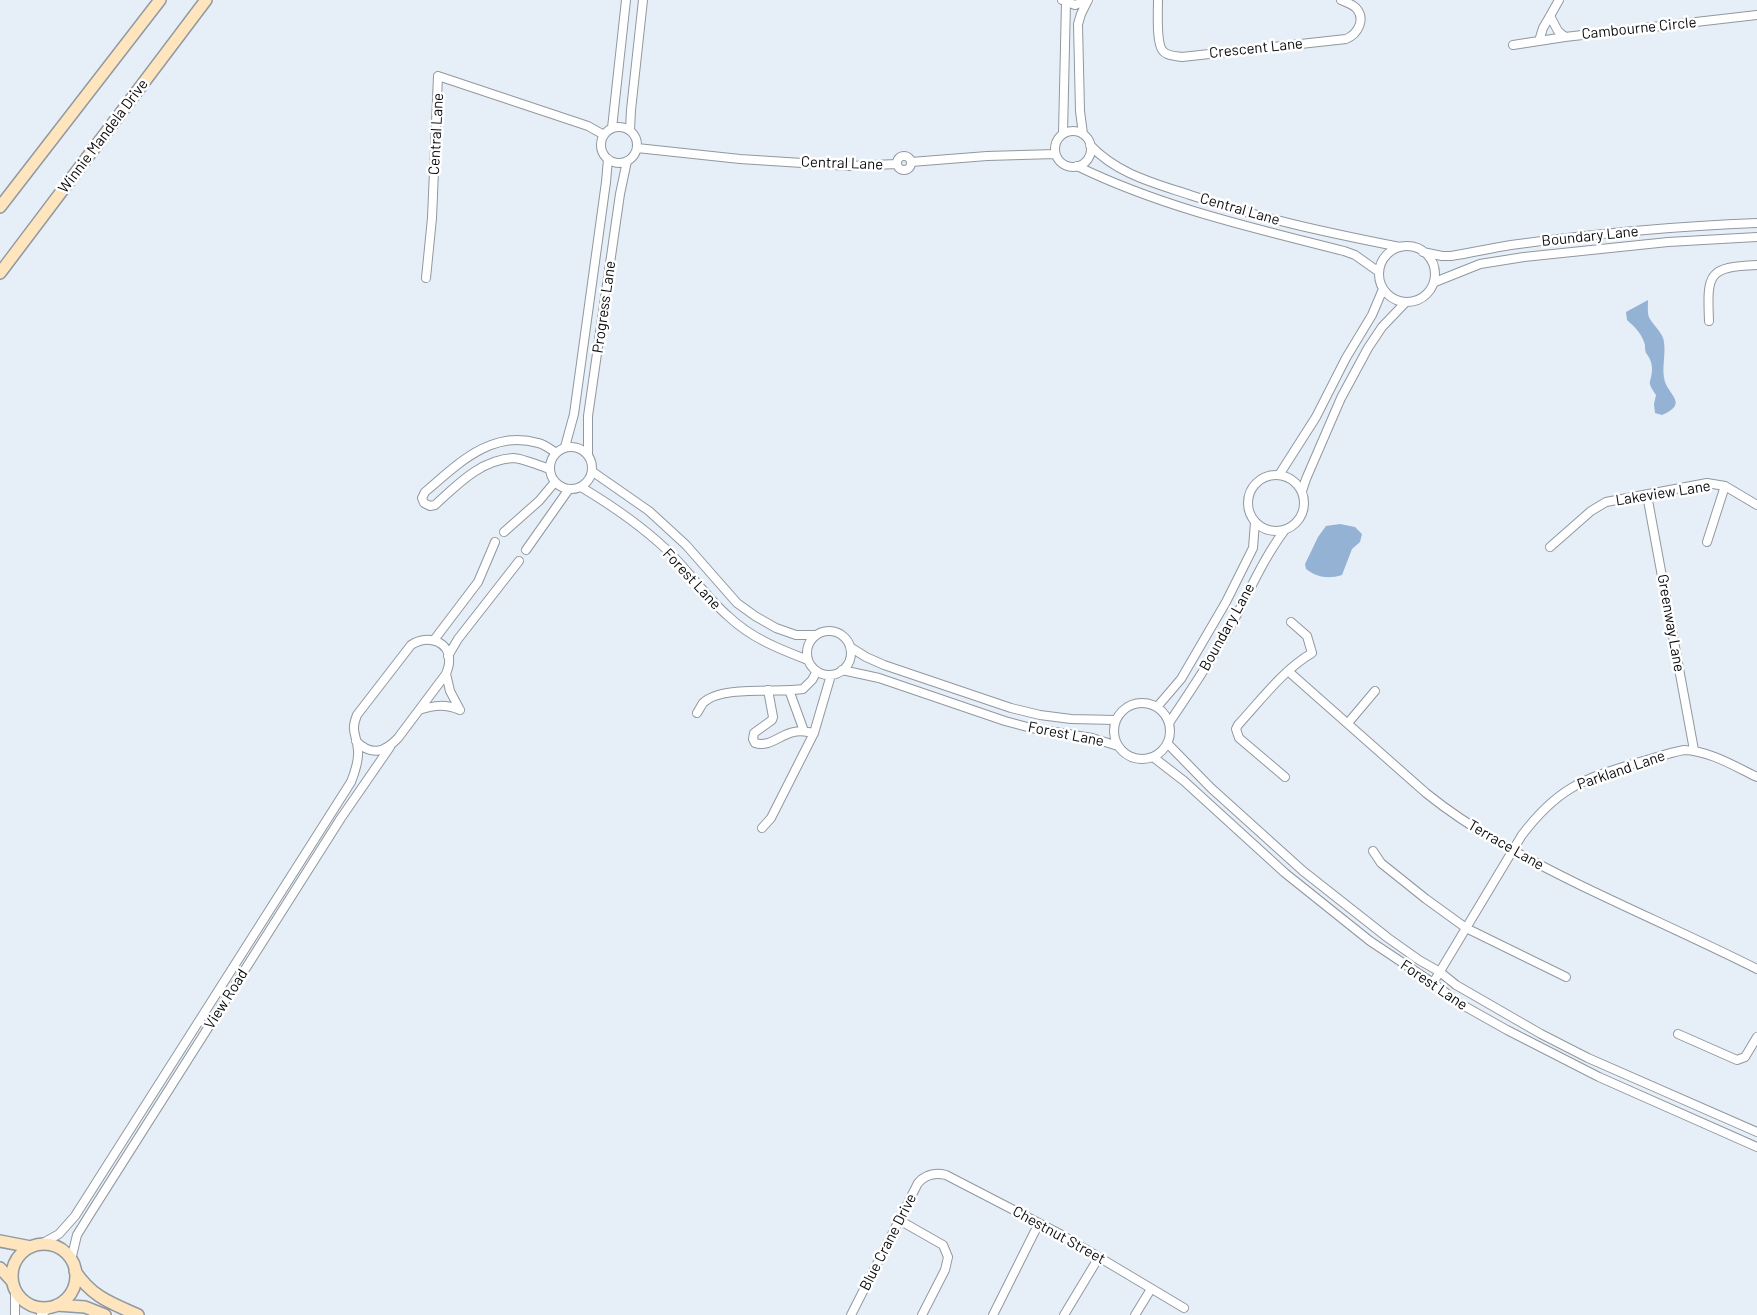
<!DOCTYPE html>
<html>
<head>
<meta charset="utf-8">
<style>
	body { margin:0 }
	canvas { display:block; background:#e6eef7 }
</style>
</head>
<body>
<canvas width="1757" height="1315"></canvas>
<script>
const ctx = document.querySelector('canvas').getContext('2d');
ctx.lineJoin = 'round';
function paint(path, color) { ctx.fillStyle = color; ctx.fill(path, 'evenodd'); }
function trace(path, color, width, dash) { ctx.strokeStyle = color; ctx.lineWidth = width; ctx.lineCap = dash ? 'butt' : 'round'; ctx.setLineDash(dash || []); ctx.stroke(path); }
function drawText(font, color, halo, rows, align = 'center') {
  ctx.font = font + ' Barlow,sans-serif'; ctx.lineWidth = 5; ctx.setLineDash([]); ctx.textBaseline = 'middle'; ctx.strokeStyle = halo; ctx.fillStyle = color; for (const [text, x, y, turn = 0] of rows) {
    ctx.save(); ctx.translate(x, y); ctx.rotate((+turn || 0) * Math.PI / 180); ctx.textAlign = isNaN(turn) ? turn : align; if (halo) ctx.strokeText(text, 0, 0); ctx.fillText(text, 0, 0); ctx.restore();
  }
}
paint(new Path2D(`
	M 1648,300 C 1648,306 1647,315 1650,319 C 1655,327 1663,333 1664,342 C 1666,355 1661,370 1665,382 C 1670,396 1688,404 1662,415 L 1655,413 L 1654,404 L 1656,395 C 1646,380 1651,385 1652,370 C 1652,363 1650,358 1646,353 C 1645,350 1645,348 1645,345 C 1642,334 1635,327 1627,320 L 1626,312 Z
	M 1340,524 L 1355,527 L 1362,534 L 1360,542 L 1352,549 L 1342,575 C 1329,579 1318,578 1306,569 L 1305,564 L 1318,537 L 1326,526 Z`), '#94b3d4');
const street = new Path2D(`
	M 1062,0 L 1075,5 L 1088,0
	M 1158,0 C 1158,11 1156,44 1163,51 C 1167,56 1176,56 1182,57 L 1346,39 C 1358,34 1366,19 1356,8 C 1352,4 1346,2 1341,0
	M 1559,0 L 1550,16 L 1558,31 L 1565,37 L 1757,15
	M 1539,41 L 1543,28 L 1550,16
	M 1513,45 L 1565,37
	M601 145a18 18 0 1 1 36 0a18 18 0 1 1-36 0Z
	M 612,128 L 626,0
	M 630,130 L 631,110 L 643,0
	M1055 149a18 18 0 1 1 36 0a18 18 0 1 1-36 0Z
	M 1063,133 L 1066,2
	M 1083,134 L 1080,111 L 1078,24 L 1081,14 L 1088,0
	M 1090,145 C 1117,174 1154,183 1190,195 C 1259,218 1329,233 1400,247
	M 637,148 L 740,159 L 849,166 L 897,164
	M897 163a7 7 0 1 1 14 0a7 7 0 1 1-14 0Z
	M 911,162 L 987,156 L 1055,154
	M 1077,166 C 1161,207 1253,228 1344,251 L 1355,255 L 1379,272
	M1379 274a28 28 0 1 1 56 0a28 28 0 1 1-56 0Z
	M 1423,252 L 1442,256 L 1451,256 C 1471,253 1491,248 1511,245 C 1593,234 1675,226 1757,223
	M 426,278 L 432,218 L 438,76 L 588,126 L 604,135
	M 1435,282 L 1480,264 L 1524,257 L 1668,242 L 1757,237
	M 1709,321 C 1707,273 1708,267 1757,265
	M550 468a21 21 0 1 1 42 0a21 21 0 1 1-42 0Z
	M 565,447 L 574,414 L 606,182 L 608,159
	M 588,454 L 588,416 L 620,194 L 627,161
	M 550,469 C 540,466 522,458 513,458 C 480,460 457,485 435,505 L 430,506 L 424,503 L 422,498 L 425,492 C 457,465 491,429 538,443 C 544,444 550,449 555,452
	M 593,472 L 649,511 L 686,545 L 737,603 L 755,616 L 776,628 L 796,635 L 816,635
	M1248 503a28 28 0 1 1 56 0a28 28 0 1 1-56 0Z
	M 1279,475 L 1316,417 L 1346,358 L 1372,315 L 1383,289
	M 581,487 C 611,505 643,527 668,551 C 689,571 706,597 728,616 C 751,638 779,649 808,660
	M 1302,491 L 1306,479 L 1341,398 L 1368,348 L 1382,327 L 1405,303
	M 1647,495 L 1694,750
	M 504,532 L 539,501 L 555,482
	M 1707,542 L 1725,486
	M 1550,547 L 1591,511 L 1606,502 L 1707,483 L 1725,486 L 1757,505
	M 526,550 L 569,489
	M807 653a22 22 0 1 1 44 0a22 22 0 1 1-44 0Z
	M 434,640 L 478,582 L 495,542
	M 850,647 L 866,657 L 884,665 L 1011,708 L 1040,715 L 1071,719 L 1116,720
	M 448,656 L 458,639 L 519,561
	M 842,670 L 879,678 L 1005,721 L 1031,728 L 1092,738 L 1118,746
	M 1288,671 L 1426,793 C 1473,831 1527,859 1582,886 C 1640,914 1699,940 1757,969
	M 446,674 L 450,691 L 460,710
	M 768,690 L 773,717 L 772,720 L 754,733 L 753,739 L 755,743 C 769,748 781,734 794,732 C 801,730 807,732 814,733
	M 789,690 L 804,731
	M1114 731a28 28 0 1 1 56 0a28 28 0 1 1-56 0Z
	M 1157,707 L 1181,679 L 1226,602 L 1253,548 L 1255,522
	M 419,710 C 435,705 445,704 460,710
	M 697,713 C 699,710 701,706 703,703 C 721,685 779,693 803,689 L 812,680 L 817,671
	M 1169,723 C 1192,689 1215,654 1235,618 C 1251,588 1264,558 1284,531
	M 1348,723 L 1375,691
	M 1168,744 L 1211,788 L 1303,871 L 1388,938 L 1419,960 L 1440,972 L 1456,985 L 1541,1034 L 1588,1058 L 1757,1132
	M 1153,757 L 1184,781 L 1285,873 L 1370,941 L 1433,983 L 1459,1003 L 1507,1030 L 1599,1077 L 1757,1147
	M 1285,777 L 1239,738 L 1236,729 L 1238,725 C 1261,700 1283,670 1312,653 L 1307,636 L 1291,622
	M 762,828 L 771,818 L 814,733 L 831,675
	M 1373,851 L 1381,863 L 1426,899 L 1466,928 L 1566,977
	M 1433,983 L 1522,835 C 1557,789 1582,779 1636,763 C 1652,759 1668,753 1684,750 C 1710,751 1734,766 1757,777
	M 1678,1034 L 1737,1060 L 1745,1057 L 1757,1037
	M 899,1220 L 943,1245 L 948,1257 L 945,1270 L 922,1315
	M 41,1244 L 59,1234 L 75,1216 L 351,782 C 355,772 359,761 358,750 C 357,735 350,732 357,715 L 411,645 C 428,634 451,641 449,663 C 449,666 447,671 446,674 L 398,738 C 384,753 371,756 356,741
	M 71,1260 L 77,1235 L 90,1214 L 341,818 L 390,747
	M 15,1315 L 15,1291
	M 41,1315 L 50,1307
	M 851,1315 L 918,1183 C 925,1175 934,1172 946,1175 L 1060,1234 L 1184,1308
	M 993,1315 L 1039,1223
	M 1064,1315 L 1099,1257
	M 1135,1315 L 1151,1289`);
const secondary = new Path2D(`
	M 0,207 L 160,0
	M 0,273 L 206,0
	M 0,1241 L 31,1247
	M12 1276a32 32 0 1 1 64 0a32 32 0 1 1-64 0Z
	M 0,1268 L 12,1281
	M 75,1271 C 92,1297 111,1303 138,1315
	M 57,1305 L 85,1307 L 105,1315`);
trace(street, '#9198a0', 10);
trace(secondary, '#9198a0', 14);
trace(street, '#fff', 8);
trace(secondary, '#fee5bd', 11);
drawText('15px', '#090b0e', '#fff', [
	["Cambourne Circle",1639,28,-6],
	["Crescent Lane",1256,48,-6],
	["Central Lane",436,134,-87],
	["Winnie Mandela Drive",103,136,-53],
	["Central Lane",842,163,2],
	["Central Lane",1240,209,16],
	["Boundary Lane",1590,236,-6],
	["Progress Lane",604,307,-82],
	["Lakeview Lane",1663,493,-9],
	["Forest Lane",692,579,47],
	["Greenway Lane",1671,623,80],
	["Boundary Lane",1227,627,-61],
	["Forest Lane",1066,734,11],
	["Parkland Lane",1621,770,-19],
	["Terrace Lane",1506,845,30],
	["Forest Lane",1434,985,34],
	["View Road",226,999,-58],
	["Chestnut Street",1059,1235,29],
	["Blue Crane Drive",888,1242,-63]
]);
</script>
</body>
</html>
